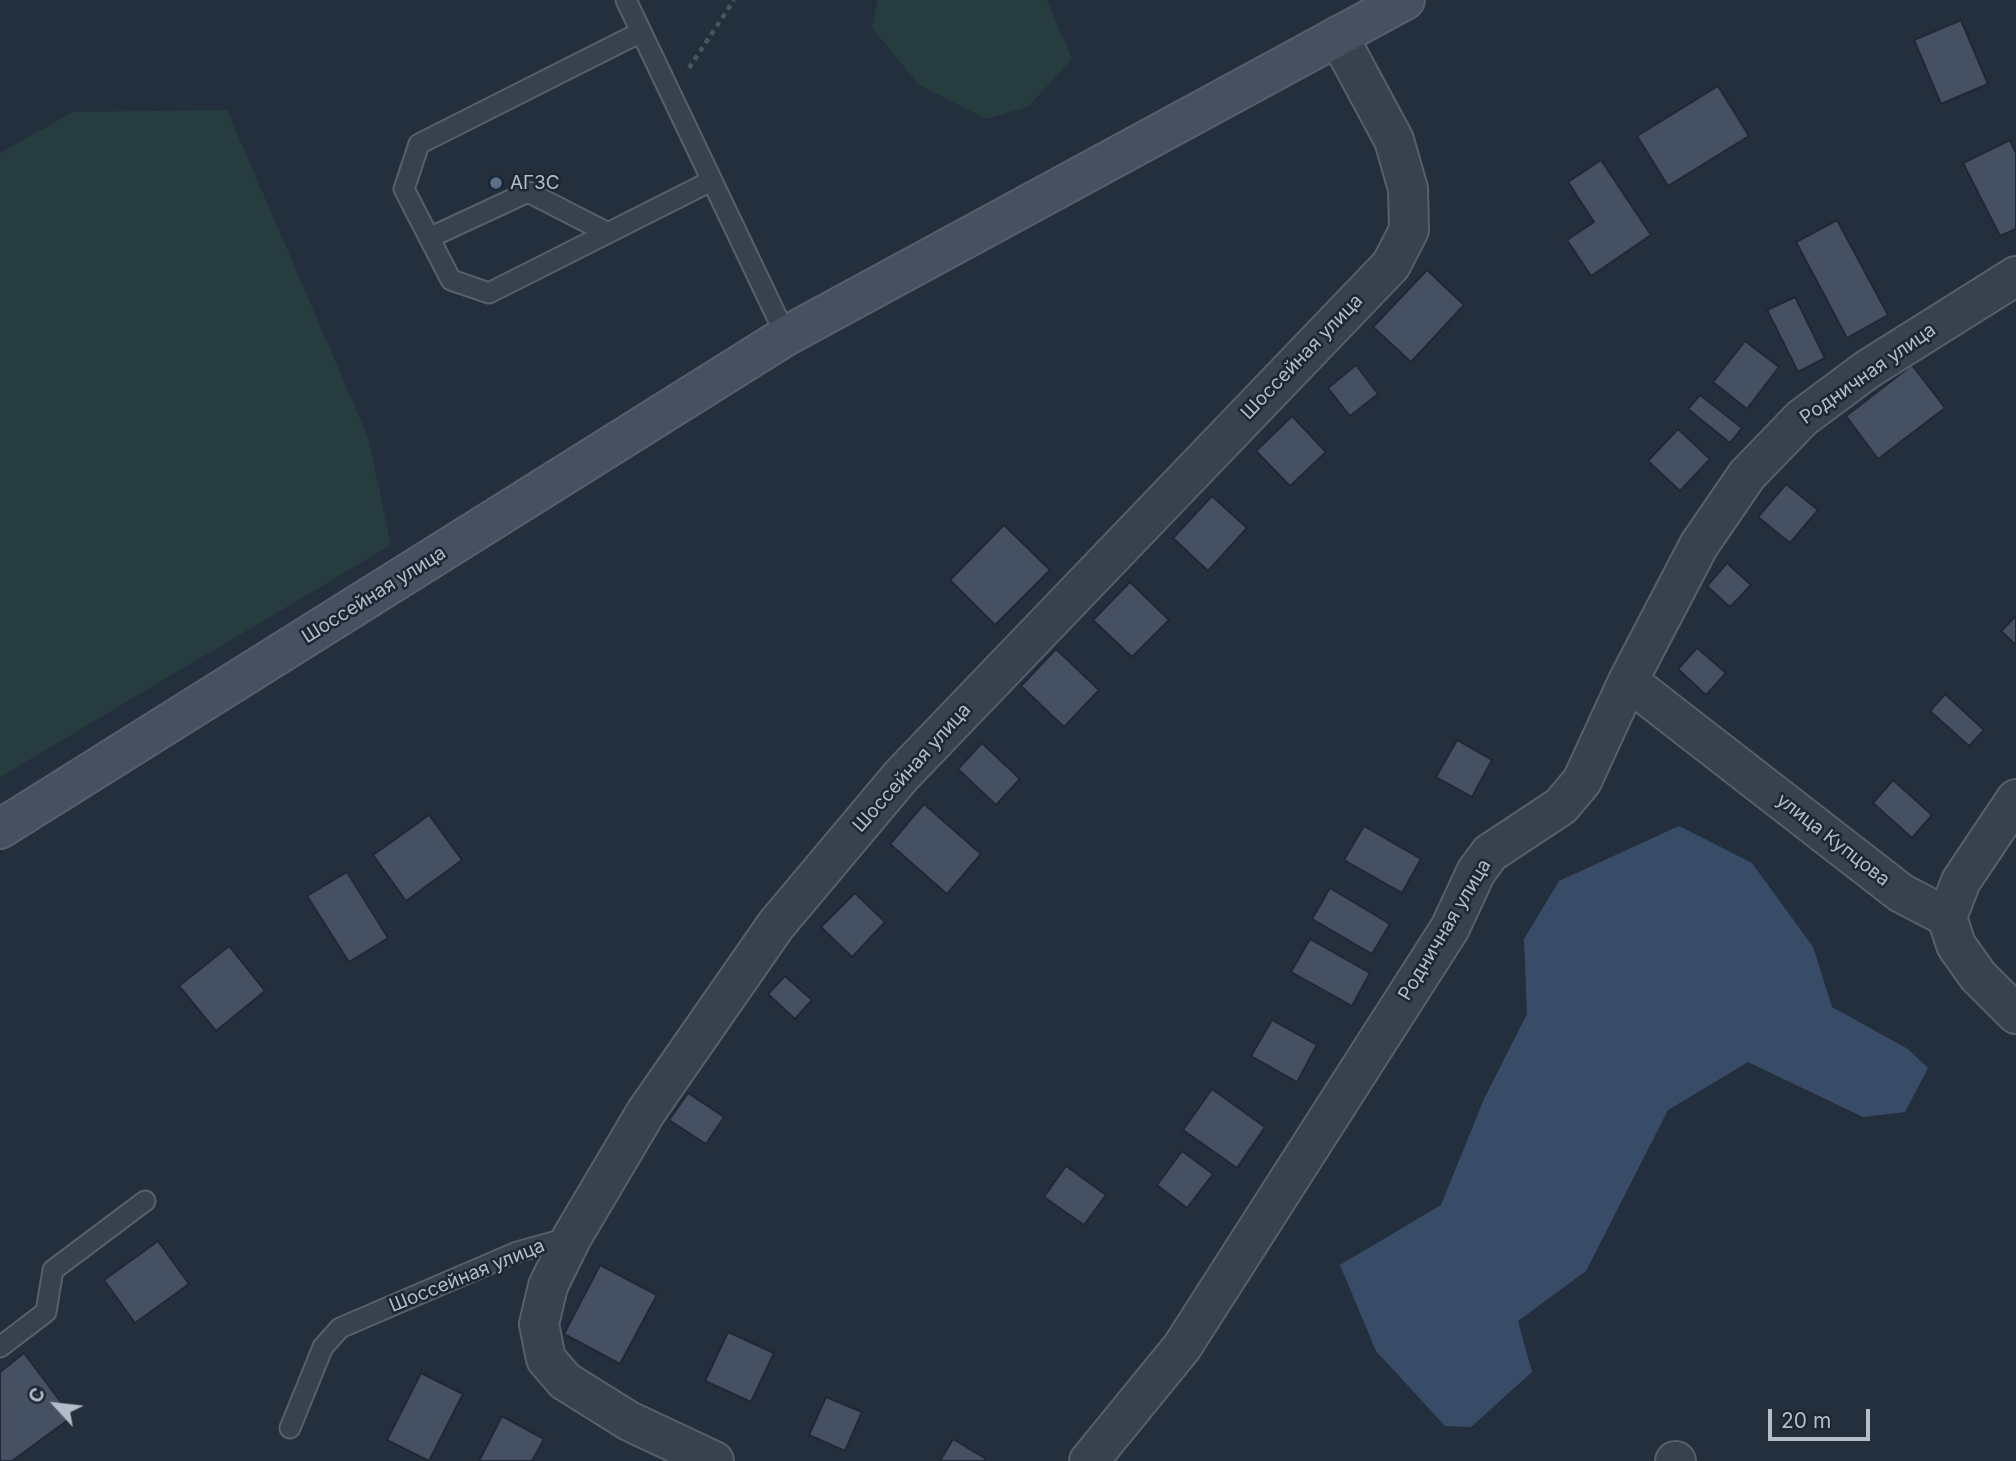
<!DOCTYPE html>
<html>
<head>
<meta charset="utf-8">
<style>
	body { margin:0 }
	#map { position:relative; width:2016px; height:1461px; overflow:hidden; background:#242f3e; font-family:Inter,sans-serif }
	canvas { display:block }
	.north { position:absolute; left:21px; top:1370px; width:70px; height:70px; -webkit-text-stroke:5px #1d2633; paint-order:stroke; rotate:297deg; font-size:19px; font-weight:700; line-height:28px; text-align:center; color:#b4bcc9 }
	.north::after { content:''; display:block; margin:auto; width:24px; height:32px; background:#b4bcc9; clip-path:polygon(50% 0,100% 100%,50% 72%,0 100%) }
	.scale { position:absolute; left:1768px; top:1409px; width:102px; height:32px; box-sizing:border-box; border:4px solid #b4bcc9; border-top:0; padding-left:9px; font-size:21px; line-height:24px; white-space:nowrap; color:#b4bcc9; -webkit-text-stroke:5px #1d2633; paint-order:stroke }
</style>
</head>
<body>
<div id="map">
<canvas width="2016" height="1461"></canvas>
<div class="north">С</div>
<div class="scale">20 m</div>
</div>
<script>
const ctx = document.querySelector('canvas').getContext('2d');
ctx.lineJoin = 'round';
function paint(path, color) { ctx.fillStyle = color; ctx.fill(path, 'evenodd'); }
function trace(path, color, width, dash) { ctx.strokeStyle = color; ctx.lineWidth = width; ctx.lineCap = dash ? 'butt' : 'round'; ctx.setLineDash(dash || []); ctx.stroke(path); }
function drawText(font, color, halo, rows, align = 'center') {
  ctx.font = font + ' Inter,sans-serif'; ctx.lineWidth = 5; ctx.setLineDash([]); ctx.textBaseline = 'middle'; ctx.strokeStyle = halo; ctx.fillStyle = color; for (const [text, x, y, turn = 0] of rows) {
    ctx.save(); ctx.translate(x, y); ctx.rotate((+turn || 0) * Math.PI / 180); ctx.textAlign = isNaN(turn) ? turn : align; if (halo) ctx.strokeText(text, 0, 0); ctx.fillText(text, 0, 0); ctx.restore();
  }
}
paint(new Path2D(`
	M 878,0 L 1047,0 L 1072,59 L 1028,107 L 986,119 L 919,85 L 872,28 Z
	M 227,110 L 368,437 L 391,545 L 0,777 L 0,153 L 73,112 Z`), '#263c3f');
paint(new Path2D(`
	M 1679,826 L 1752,863 L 1813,947 L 1832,1007 L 1908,1049 L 1928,1068 L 1905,1112 L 1863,1117 L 1748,1062 L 1668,1110 L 1586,1271 L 1518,1321 L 1532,1372 L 1471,1427 L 1445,1426 L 1376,1351 L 1340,1265 L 1441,1205 L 1484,1099 L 1527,1014 L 1524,939 L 1559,881 Z`), '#394c67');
const building = new Path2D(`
	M 1961,20 L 1988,84 L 1941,104 L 1914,40 Z
	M 1718,86 L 1749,136 L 1668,186 L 1637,136 Z
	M 2010,140 L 2016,153 L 2016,229 L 2000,236 L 1963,163 Z
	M 1601,160 L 1651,235 L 1591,276 L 1567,240 L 1594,222 L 1568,182 Z
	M 1837,220 L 1888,315 L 1847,338 L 1796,242 Z
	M 1427,270 L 1464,305 L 1411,362 L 1373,327 Z
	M 1795,297 L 1825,358 L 1798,372 L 1767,310 Z
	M 1745,341 L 1779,367 L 1747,409 L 1713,382 Z
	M 1356,365 L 1378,394 L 1350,416 L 1328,388 Z
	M 1912,365 L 1945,408 L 1878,459 L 1846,416 Z
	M 1700,395 L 1742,428 L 1730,443 L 1688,409 Z
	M 1292,416 L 1326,452 L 1290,486 L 1256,451 Z
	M 1678,429 L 1710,459 L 1680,491 L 1648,461 Z
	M 1786,484 L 1818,510 L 1790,543 L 1758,517 Z
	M 1212,496 L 1247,528 L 1208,571 L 1173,538 Z
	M 1004,525 L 1050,570 L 995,625 L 950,580 Z
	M 1727,563 L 1751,585 L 1730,607 L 1707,586 Z
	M 1130,582 L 1169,620 L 1132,657 L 1093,620 Z
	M 2016,616 L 2016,645 L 2001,631 Z
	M 1697,648 L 1726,673 L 1706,695 L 1678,669 Z
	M 1056,649 L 1099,690 L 1064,727 L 1021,686 Z
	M 1945,694 L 1984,730 L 1969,746 L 1930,711 Z
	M 1457,740 L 1492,760 L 1472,797 L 1436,777 Z
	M 982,743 L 1020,779 L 996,805 L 958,769 Z
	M 1893,780 L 1932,815 L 1912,838 L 1873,803 Z
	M 924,804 L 981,854 L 947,894 L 890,844 Z
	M 429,815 L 462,860 L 406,901 L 373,855 Z
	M 1364,826 L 1421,859 L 1402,893 L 1344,860 Z
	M 347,872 L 388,938 L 349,962 L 307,896 Z
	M 1330,888 L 1390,924 L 1372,954 L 1312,919 Z
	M 855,893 L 885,922 L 852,957 L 821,927 Z
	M 1310,939 L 1370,973 L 1352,1006 L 1291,972 Z
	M 229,946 L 265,991 L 216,1031 L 179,986 Z
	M 785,976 L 812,1000 L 795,1019 L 768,994 Z
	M 1272,1020 L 1317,1045 L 1297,1082 L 1251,1056 Z
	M 1212,1089 L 1265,1127 L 1237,1168 L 1183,1130 Z
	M 688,1093 L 724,1117 L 706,1144 L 669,1120 Z
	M 1182,1151 L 1213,1174 L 1187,1208 L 1157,1185 Z
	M 1066,1166 L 1106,1195 L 1084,1225 L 1044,1197 Z
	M 158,1241 L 189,1284 L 135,1323 L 104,1280 Z
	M 600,1265 L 657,1295 L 620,1364 L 564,1334 Z
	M 728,1332 L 774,1353 L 751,1402 L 705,1381 Z
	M 24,1353 L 72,1417 L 12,1461 L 0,1461 L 0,1372 Z
	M 421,1373 L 463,1394 L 429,1461 L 387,1440 Z
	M 826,1397 L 862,1412 L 845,1451 L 809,1435 Z
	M 502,1416 L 544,1439 L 532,1461 L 479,1461 Z
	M 953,1439 L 986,1459 L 984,1461 L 940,1461 Z`);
paint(building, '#455162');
trace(building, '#1f2835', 2);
const lane = new Path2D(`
	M 626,0 L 786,336
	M 641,32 L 419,144 L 404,189 L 451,280 L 489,293 L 711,181
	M 429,238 L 528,192 L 608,233
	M 0,1347 L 46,1312 L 53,1270 L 145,1201
	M 290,1428 L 323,1347 L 340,1328 L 517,1252 L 571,1237`);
const street = new Path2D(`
	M 1628,681 L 1901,893 L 1947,917 L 1956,945 L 1978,976 L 2016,1014
	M 1947,917 L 1961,881 L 2016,799
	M 714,1461 L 629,1421 L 565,1381 L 546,1359 L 539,1324 L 548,1286 L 572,1237 L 646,1112 L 776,925 L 901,776 L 1391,265 L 1409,230 L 1408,189 L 1394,140 L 1338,36
	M 1089,1461 L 1182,1347 L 1450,928 L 1476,872 L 1490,853 L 1561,806 L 1582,781 L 1628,681 L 1699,545 L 1747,475 L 1802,418 L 1868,369 L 2016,276
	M 1675,1461 L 1676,1461`);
const secondary = new Path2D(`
	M 0,829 L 786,336 L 1405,0`);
trace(lane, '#565f6c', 23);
trace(street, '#565f6c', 42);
trace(secondary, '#565f6c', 42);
trace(new Path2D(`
	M 689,68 L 734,0`), '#44595c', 4.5, [5, 5]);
trace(lane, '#38414e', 19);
trace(street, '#38414e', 38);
trace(secondary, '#465061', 38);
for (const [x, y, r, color] of [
	[496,183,7,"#5c6f8a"]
]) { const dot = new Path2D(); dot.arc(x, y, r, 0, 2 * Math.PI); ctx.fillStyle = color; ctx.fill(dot); trace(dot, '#1d2633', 2.5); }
drawText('19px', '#b4bcc9', '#1d2633', [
	["АГЗС",510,183]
], 'left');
drawText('19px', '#b4bcc9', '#1d2633', [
	["Шоссейная улица",1302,357,-46],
	["Родничная улица",1868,374,-35],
	["Шоссейная улица",374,595,-32],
	["Шоссейная улица",912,768,-48],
	["улица Купцова",1833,840,38],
	["Родничная улица",1445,930,-59],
	["Шоссейная улица",467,1276,-22]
]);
</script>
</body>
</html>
